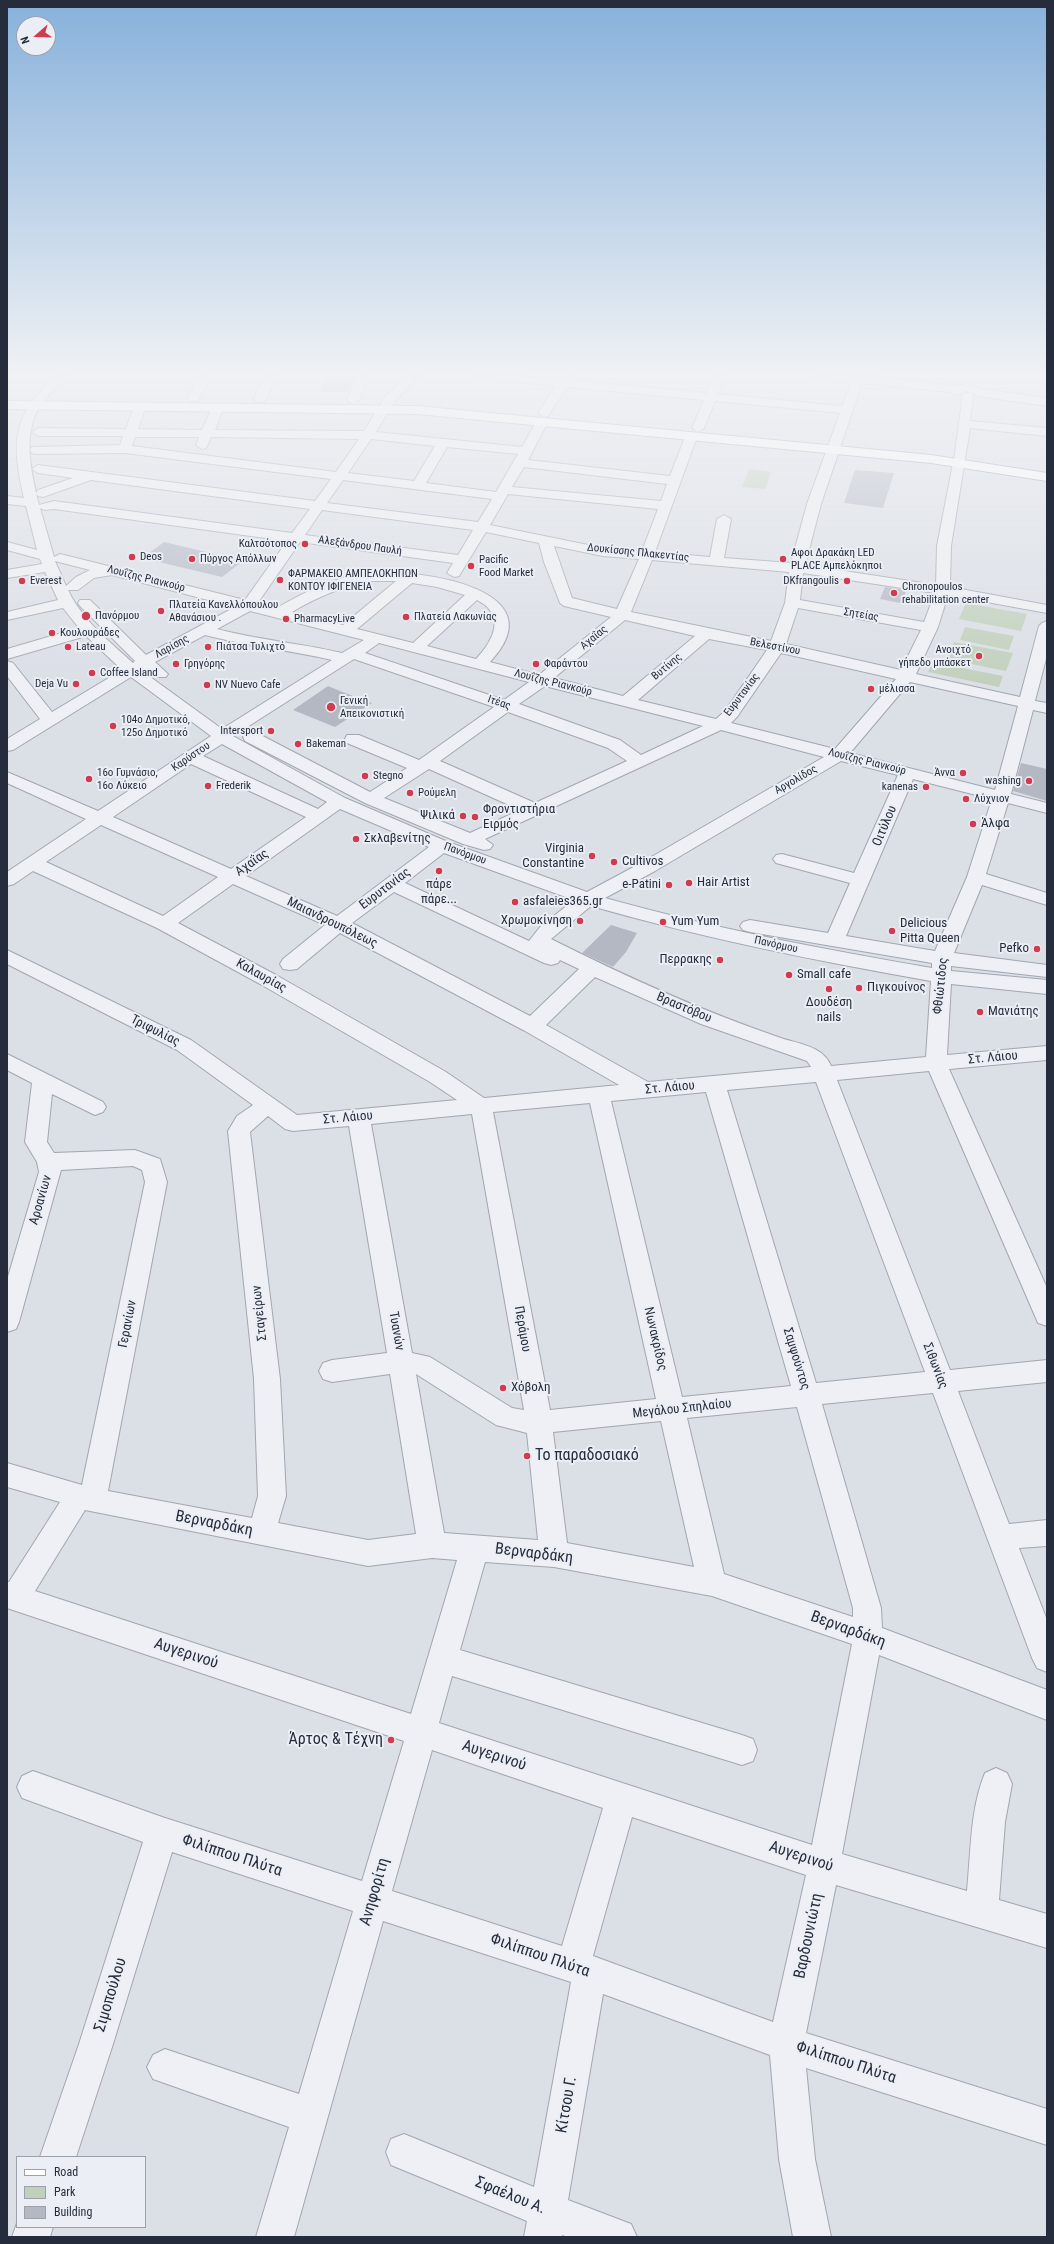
<!DOCTYPE html>
<html>
<head>
<meta charset="utf-8">
<style>
	body { margin:0 }
	#map { position:relative; width:1054px; height:2244px; overflow:hidden; background:#dbdfe6; font-family:"Roboto Condensed",sans-serif }
	canvas { display:block }
	.frame { position:absolute; inset:0; border:8px solid #252d3c; pointer-events:none }
	.legend { position:absolute; left:16px; top:2156px; width:130px; height:72px; box-sizing:border-box; background:#ebeef4; border:1px solid #9ca1aa; margin:0; padding:5px 7px; list-style:none; font-size:12px; color:#252d3c }
	.legend li { display:flex; align-items:center; gap:8px; height:20px }
	.legend b { width:20px; border:1px solid #9ca1aa }
	.north { position:absolute; left:16px; top:16px; width:40px; height:40px; box-sizing:border-box; background:#ebeef4; border:1px solid #9ca1aa; border-radius:50%; rotate:250deg; font-size:11px; font-weight:700; line-height:16px; text-align:center; color:#252d3c }
	.north::after { content:''; display:block; margin:auto; width:14px; height:18px; background:#d03c4f; clip-path:polygon(50% 0,100% 100%,50% 72%,0 100%) }
</style>
</head>
<body>
<div id="map">
<canvas width="1054" height="2244"></canvas>
<div class="frame"></div>
<ul class="legend">
<li><b style="height:5px;background:#fff"></b>Road</li>
<li><b style="height:11px;background:#c1d0bc"></b>Park</li>
<li><b style="height:11px;background:#b3b8c3"></b>Building</li>
</ul>
<div class="north">N</div>
</div>
<script>
const ctx = document.querySelector('canvas').getContext('2d');
ctx.lineJoin = 'round';
function paint(path, color) { ctx.fillStyle = color; ctx.fill(path, 'evenodd'); }
function trace(path, color, width, dash) { ctx.strokeStyle = color; ctx.lineWidth = width; ctx.lineCap = dash ? 'butt' : 'round'; ctx.setLineDash(dash || []); ctx.stroke(path); }
function drawText(font, color, halo, rows, align = 'center') {
  ctx.font = font + ' "Roboto Condensed",sans-serif'; ctx.lineWidth = 4; ctx.setLineDash([]); ctx.textBaseline = 'middle'; ctx.strokeStyle = halo; ctx.fillStyle = color; for (const [text, x, y, turn = 0] of rows) {
    ctx.save(); ctx.translate(x, y); ctx.rotate((+turn || 0) * Math.PI / 180); ctx.textAlign = isNaN(turn) ? turn : align; if (halo) ctx.strokeText(text, 0, 0); ctx.fillText(text, 0, 0); ctx.restore();
  }
}
paint(new Path2D(`
	M 749,469 L 771,472 L 765,489 L 742,487 Z
	M 966,603 L 1027,614 L 1021,631 L 959,619 Z
	M 965,627 L 1014,636 L 1009,650 L 960,640 Z
	M 954,642 L 1013,653 L 1006,671 L 946,659 Z
	M 933,662 L 1003,676 L 999,687 L 928,672 Z`), '#c1d0bc');
paint(new Path2D(`
	M 340,375 L 353,380 L 348,392 L 320,392 L 327,376 Z
	M 855,470 L 894,473 L 883,508 L 844,503 Z
	M 164,542 L 223,556 L 243,561 L 222,577 L 142,558 Z
	M 885,587 L 907,590 L 900,603 L 880,599 Z
	M 328,686 L 345,693 L 372,703 L 335,727 L 293,710 Z
	M 1021,763 L 1047,769 L 1047,801 L 1013,791 Z
	M 611,925 L 637,933 L 626,952 L 613,967 L 582,953 Z`), '#b3b8c3');
const minor = new Path2D(`
	M 57,375 L 70,375 C 63,384 52,390 45,399 C 20,429 31,471 39,505 L 54,501 L 292,533 L 310,509 L 91,480 L 43,497 L 38,496 L 36,493 L 38,490 L 73,478 L 38,473 L 32,469 L 38,465 L 315,501 L 331,479 L 125,453 L 36,454 L 32,453 L 30,450 L 32,447 L 120,445 L 123,436 L 38,436 L 32,432 L 38,428 L 126,429 L 134,406 L 140,402 L 146,406 L 138,429 L 202,430 L 212,407 L 218,403 L 224,407 L 215,430 L 364,431 L 385,397 L 408,375 L 420,375 L 394,402 L 376,432 L 522,447 L 536,422 L 542,418 L 548,422 L 528,460 L 670,476 L 685,437 L 691,433 L 695,434 L 697,437 L 655,552 L 710,557 L 717,519 L 724,515 L 731,519 L 724,558 L 791,563 L 807,504 L 840,413 L 715,401 L 704,428 L 698,432 L 692,428 L 704,400 L 567,387 L 548,416 L 544,417 L 538,413 L 556,386 L 477,378 L 471,375 L 511,375 L 560,379 L 563,375 L 575,375 L 571,380 L 707,393 L 714,375 L 726,375 L 718,394 L 842,406 L 851,382 L 817,378 L 811,375 L 865,375 L 956,386 L 967,384 L 981,389 L 1047,398 L 1047,406 L 978,396 L 967,391 L 956,395 L 951,392 L 862,383 L 821,504 L 805,565 L 936,585 L 937,546 L 955,453 L 963,393 L 971,393 L 973,396 L 970,421 L 1047,428 L 1047,436 L 970,428 L 951,546 L 950,587 L 1047,605 L 1047,613 L 948,595 L 938,627 L 916,674 L 1020,697 L 1039,626 L 1042,623 L 1047,621 L 1047,655 L 1035,701 L 1047,703 L 1047,713 L 1033,710 L 1011,794 L 1047,803 L 1047,813 L 1008,803 L 986,874 L 1047,893 L 1047,905 L 982,885 L 954,953 L 1047,965 L 1047,977 L 951,966 L 951,971 L 1047,980 L 1047,994 L 951,984 L 947,1055 L 1047,1046 L 1047,1060 L 949,1069 L 1047,1288 L 1047,1326 L 1038,1323 L 1035,1316 L 929,1071 L 837,1080 L 950,1370 L 1047,1360 L 1047,1382 L 958,1391 L 1009,1524 L 1047,1520 L 1047,1546 L 1019,1548 L 1047,1620 L 1047,1672 L 1037,1668 L 1032,1658 L 933,1393 L 822,1404 L 881,1608 L 882,1628 L 1047,1690 L 1047,1720 L 879,1655 L 842,1854 L 967,1891 C 971,1852 970,1809 985,1773 L 996,1768 L 1007,1773 L 1012,1784 L 1005,1822 L 999,1900 L 1047,1914 L 1047,1948 L 836,1885 L 806,2033 L 1047,2109 L 1047,2145 L 806,2068 L 815,2159 L 831,2237 L 793,2237 L 779,2159 L 770,2055 L 603,1994 L 568,2200 L 631,2224 L 637,2237 L 568,2237 L 562,2235 L 562,2237 L 524,2237 L 527,2221 L 391,2165 L 386,2152 L 391,2139 L 404,2134 L 534,2187 L 571,1982 L 383,1921 L 294,2237 L 256,2237 L 289,2127 L 153,2079 L 147,2067 L 153,2055 L 165,2049 L 299,2094 L 353,1911 L 172,1852 L 113,2044 L 76,2157 L 40,2157 L 79,2044 L 143,1842 L 22,1798 L 17,1787 L 22,1776 L 33,1771 L 162,1817 L 362,1881 L 404,1741 L 7,1608 L 7,1582 L 9,1582 L 60,1502 L 7,1487 L 7,1463 L 82,1485 L 145,1182 L 142,1170 L 133,1166 L 61,1170 L 19,1322 L 16,1329 L 7,1332 L 7,1280 L 39,1172 L 37,1162 L 25,1142 L 32,1083 L 7,1070 L 7,1054 L 103,1102 L 106,1107 L 103,1112 L 95,1115 L 52,1094 L 47,1142 L 54,1153 L 135,1150 L 160,1159 L 167,1182 L 108,1491 L 252,1518 L 258,1496 L 254,1379 L 228,1131 L 237,1116 L 253,1105 L 177,1050 L 7,964 L 7,950 L 191,1040 L 297,1115 L 457,1100 L 430,1082 L 262,985 L 157,928 L 33,871 L 14,884 L 7,886 L 7,872 L 86,819 L 7,783 L 7,772 L 98,811 L 211,736 L 131,677 L 13,750 L 7,751 L 7,739 L 40,719 L 7,676 L 7,661 L 13,663 L 52,712 L 122,670 L 86,636 L 7,659 L 7,649 L 79,628 L 63,608 L 7,620 L 7,612 L 58,600 L 45,572 L 7,578 L 7,570 L 42,564 L 40,559 L 7,550 L 7,542 L 37,550 L 26,506 L 7,504 L 7,496 L 24,498 C 11,440 12,416 57,375 ZM 135,437 L 199,437 L 196,445 L 202,449 L 206,448 L 211,437 L 359,439 L 336,472 L 132,446 ZM 371,439 L 435,446 L 414,481 L 348,473 ZM 447,447 L 518,454 L 496,492 L 426,483 ZM 524,467 L 667,484 L 661,501 L 512,487 ZM 343,480 L 492,499 L 478,522 L 327,503 ZM 508,494 L 658,509 L 642,551 L 603,548 L 490,525 ZM 40,508 L 45,510 L 54,509 L 287,541 L 245,600 L 60,554 L 54,557 ZM 322,510 L 473,530 L 458,555 L 305,535 ZM 486,532 L 539,543 L 544,562 L 560,603 L 564,606 L 611,617 L 539,675 L 490,662 C 559,589 421,569 373,573 C 338,575 306,591 277,608 L 257,604 L 300,542 L 453,563 L 447,573 L 454,577 L 459,576 ZM 554,546 L 603,556 L 639,559 L 617,609 L 572,598 ZM 652,560 L 789,572 L 785,603 L 771,641 L 631,612 ZM 55,561 L 90,570 L 76,577 L 66,586 ZM 803,573 L 935,593 L 924,622 L 800,600 ZM 112,575 L 235,607 L 146,655 L 90,600 L 80,600 L 78,603 L 80,606 L 135,661 L 133,663 C 109,641 82,620 68,590 L 78,590 L 94,578 ZM 372,581 L 396,581 L 343,625 L 292,612 C 317,597 343,586 372,581 ZM 412,583 L 437,587 L 465,595 L 413,643 L 357,629 ZM 477,600 C 507,615 493,641 476,659 L 427,646 ZM 798,608 L 921,630 L 901,670 L 786,644 ZM 250,611 L 364,640 L 342,653 C 300,643 258,640 217,629 ZM 625,620 L 695,636 L 623,696 L 554,678 ZM 205,635 C 247,646 290,650 332,660 L 222,729 L 142,671 L 144,669 L 154,677 L 166,677 L 168,674 L 155,662 ZM 709,639 L 767,650 L 725,711 L 716,719 L 638,700 ZM 379,643 L 529,682 L 504,700 L 365,653 ZM 781,653 L 896,679 L 835,749 L 731,723 L 737,717 ZM 354,659 L 494,707 L 419,760 L 359,735 L 347,735 L 345,739 L 347,743 L 407,768 L 370,792 L 257,733 L 245,733 L 243,737 L 245,741 L 365,803 L 463,844 L 484,850 L 490,849 L 493,845 L 485,839 L 721,730 L 824,757 L 641,863 L 587,892 L 448,842 L 345,798 L 233,736 ZM 910,682 L 1018,706 L 995,790 L 850,753 ZM 545,686 L 703,726 L 641,755 L 620,740 L 519,704 ZM 508,712 L 608,748 L 627,761 L 535,803 L 440,761 ZM 222,744 L 327,802 L 318,809 L 203,756 ZM 841,761 L 898,775 L 854,873 L 782,854 L 776,855 L 773,859 L 776,863 L 850,883 L 828,933 L 750,920 L 743,922 L 740,926 L 743,930 L 750,932 L 932,963 L 932,968 C 822,949 712,928 605,898 L 655,871 ZM 191,764 L 306,817 L 231,869 L 113,817 ZM 429,769 L 520,810 L 470,833 L 384,798 ZM 913,779 L 992,799 L 967,877 L 935,951 L 846,936 ZM 340,809 L 429,847 L 337,916 L 246,876 ZM 101,825 L 218,877 L 163,916 L 46,862 ZM 444,853 L 574,900 L 540,927 L 529,941 L 405,883 ZM 233,884 L 325,925 L 283,959 L 280,964 L 283,969 L 290,970 L 297,969 L 340,933 L 525,1031 L 619,1085 L 484,1098 L 446,1072 L 276,975 L 178,923 ZM 394,892 L 544,963 L 551,965 L 558,963 L 560,960 L 579,969 L 530,1016 L 352,923 ZM 591,906 C 703,938 816,961 931,981 L 926,1057 L 831,1066 C 823,1045 797,1044 778,1037 C 699,1010 625,976 551,939 ZM 595,977 L 701,1024 L 807,1061 L 811,1067 L 648,1082 L 546,1025 ZM 816,1082 L 925,1372 L 816,1383 L 727,1090 ZM 706,1092 L 791,1386 L 682,1397 L 611,1101 ZM 590,1103 L 656,1399 L 550,1410 L 493,1112 ZM 472,1114 L 524,1410 L 512,1408 L 430,1357 L 412,1353 L 371,1124 ZM 268,1116 L 285,1129 L 293,1131 L 349,1126 L 387,1353 L 332,1360 L 323,1363 L 319,1371 L 323,1379 L 332,1382 L 390,1374 L 416,1534 L 368,1540 L 278,1523 L 286,1496 L 280,1379 L 250,1132 ZM 416,1374 L 496,1425 L 527,1433 L 538,1540 L 444,1533 ZM 797,1407 L 853,1608 L 853,1617 L 724,1574 L 687,1418 ZM 661,1421 L 694,1567 L 567,1543 L 553,1432 ZM 85,1510 L 368,1566 L 432,1558 L 457,1560 L 411,1714 L 35,1591 ZM 485,1562 L 554,1567 L 712,1596 L 852,1644 L 812,1845 L 439,1723 L 452,1676 L 742,1765 L 753,1761 L 757,1750 L 753,1739 L 742,1735 L 460,1650 ZM 432,1750 L 603,1808 L 562,1946 L 392,1891 ZM 632,1817 L 806,1875 L 773,2022 L 593,1956 Z
	M 199,375 L 211,375 L 198,401 L 190,401 L 188,398 Z
	M 265,375 L 277,375 L 264,402 L 256,402 L 254,399 Z
	M 357,375 L 369,375 L 359,400 L 353,404 L 347,400 Z
	M 17,2223 L 17,2227 L 53,2227 L 50,2237 L 12,2237 Z`);
const major = new Path2D(`
	M 7,401 L 417,406 L 931,455 L 1047,473 L 1047,481 L 931,463 L 417,414 L 7,409 Z`);
trace(minor, '#a1a6b0', 2);
trace(major, '#9ba4b2', 2);
paint(minor, '#eef0f5');
paint(major, '#fff');
const sky = ctx.createLinearGradient(0, 0, 0, 689);
sky.addColorStop(0, '#87b1db');
sky.addColorStop(0.54, '#eff1f4');
sky.addColorStop(1, '#eff1f400');
ctx.fillStyle = sky;
ctx.fillRect(0, 0, 1054, 689);
for (const [x, y, r, color] of [
	[305,544,4,"#d03c4f"],
	[132,557,4,"#d03c4f"],
	[192,559,4,"#d03c4f"],
	[783,559,4,"#d03c4f"],
	[471,566,4,"#d03c4f"],
	[280,580,4,"#d03c4f"],
	[22,581,4,"#d03c4f"],
	[847,581,4,"#d03c4f"],
	[894,593,4,"#d03c4f"],
	[161,611,4,"#d03c4f"],
	[86,616,5,"#d03c4f"],
	[406,617,4,"#d03c4f"],
	[286,619,4,"#d03c4f"],
	[52,633,4,"#d03c4f"],
	[68,647,4,"#d03c4f"],
	[208,647,4,"#d03c4f"],
	[979,656,4,"#d03c4f"],
	[176,664,4,"#d03c4f"],
	[536,664,4,"#d03c4f"],
	[92,673,4,"#d03c4f"],
	[76,684,4,"#d03c4f"],
	[207,685,4,"#d03c4f"],
	[871,689,4,"#d03c4f"],
	[331,707,5,"#d03c4f"],
	[113,726,4,"#d03c4f"],
	[271,731,4,"#d03c4f"],
	[298,744,4,"#d03c4f"],
	[963,773,4,"#d03c4f"],
	[365,776,4,"#d03c4f"],
	[89,779,4,"#d03c4f"],
	[1029,781,4,"#d03c4f"],
	[208,786,4,"#d03c4f"],
	[926,787,4,"#d03c4f"],
	[410,793,4,"#d03c4f"],
	[966,799,4,"#d03c4f"],
	[463,816,4,"#d03c4f"],
	[475,817,4,"#d03c4f"],
	[973,824,4,"#d03c4f"],
	[356,839,4,"#d03c4f"],
	[592,856,4,"#d03c4f"],
	[614,862,4,"#d03c4f"],
	[439,871,4,"#d03c4f"],
	[689,883,4,"#d03c4f"],
	[669,885,4,"#d03c4f"],
	[515,902,4,"#d03c4f"],
	[580,921,4,"#d03c4f"],
	[663,922,4,"#d03c4f"],
	[892,931,4,"#d03c4f"],
	[1037,949,4,"#d03c4f"],
	[720,960,4,"#d03c4f"],
	[789,975,4,"#d03c4f"],
	[859,988,4,"#d03c4f"],
	[829,989,4,"#d03c4f"],
	[980,1012,4,"#d03c4f"],
	[503,1388,4,"#d03c4f"],
	[527,1456,4,"#d03c4f"],
	[391,1740,4,"#d03c4f"]
]) { const dot = new Path2D(); dot.arc(x, y, r, 0, 2 * Math.PI); ctx.fillStyle = color; ctx.fill(dot); trace(dot, '#ebeef4', 1.5); }
drawText('11px', '#252d3c', '#ebeef4', [
	["Καλτσότοπος",297,544,"right"],
	["Αφοι Δρακάκη LED",791,553],
	["PLACE Αμπελόκηποι",791,566],
	["Deos",140,557],
	["Πύργος Απόλλων",200,559],
	["Pacific",479,560],
	["Food Market",479,573],
	["ΦΑΡΜΑΚΕΙΟ ΑΜΠΕΛΟΚΗΠΩΝ",288,574],
	["ΚΟΝΤΟΥ ΙΦΙΓΕΝΕΙΑ",288,587],
	["Everest",30,581],
	["DKfrangoulis",839,581,"right"],
	["Chronopoulos",902,587],
	["rehabilitation center",902,600],
	["Πλατεία Κανελλόπουλου",169,605],
	["Αθανάσιου .",169,618],
	["Πανόρμου",95,616],
	["Πλατεία Λακωνίας",414,617],
	["PharmacyLive",294,619],
	["Κουλουράδες",60,633],
	["Lateau",76,647],
	["Πιάτσα Τυλιχτό",216,647],
	["Ανοιχτό",971,650,"right"],
	["γήπεδο μπάσκετ",971,663,"right"],
	["Γρηγόρης",184,664],
	["Φαράντου",544,664],
	["Coffee Island",100,673],
	["Deja Vu",68,684,"right"],
	["NV Nuevo Cafe",215,685],
	["μέλισσα",879,689],
	["Γενική",340,701],
	["Απεικονιστική",340,714],
	["104ο Δημοτικό,",121,720],
	["125ο Δημοτικό",121,733],
	["Intersport",263,731,"right"],
	["Bakeman",306,744],
	["16ο Γυμνάσιο,",97,773],
	["16ο Λύκειο",97,786],
	["Άννα",955,773,"right"],
	["Stegno",373,776],
	["washing",1021,781,"right"],
	["Frederik",216,786],
	["kanenas",918,787,"right"],
	["Ρούμελη",418,793],
	["Λύχνιον",974,799]
], 'left');
drawText('11px', '#252d3c', '#ebeef4', [
	["Αλεξάνδρου Παυλή",360,546,8],
	["Δουκίσσης Πλακεντίας",638,553,6],
	["Λουΐζης Ριανκούρ",146,579,14],
	["Σητείας",861,615,10],
	["Αχαΐας",594,638,-39],
	["Λαρίσης",172,647,-29],
	["Βελεστίνου",775,647,11],
	["Βυτίνης",667,667,-40],
	["Λουΐζης Ριανκούρ",553,683,14],
	["Ευρυτανίας",742,695,-53],
	["Ιτέας",499,703,19],
	["Καρύστου",191,757,-34],
	["Λουΐζης Ριανκούρ",867,762,14],
	["Αργολίδος",796,780,-30],
	["Πανόρμου",465,854,20],
	["Πανόρμου",776,945,12]
]);
drawText('13px', '#252d3c', '#ebeef4', [
	["Φροντιστήρια",483,810],
	["Ειρμός",483,825],
	["Ψιλικά",455,816,"right"],
	["Άλφα",981,824],
	["Σκλαβενίτης",364,839],
	["Virginia",584,849,"right"],
	["Constantine",584,864,"right"],
	["Cultivos",622,862],
	["Hair Artist",697,883],
	["πάρε",439,885,"center"],
	["πάρε...",439,900,"center"],
	["e-Patini",661,885,"right"],
	["asfaleies365.gr",523,902],
	["Χρωμοκίνηση",572,921,"right"],
	["Yum Yum",671,922],
	["Delicious",900,924],
	["Pitta Queen",900,939],
	["Pefko",1029,949,"right"],
	["Περρακης",712,960,"right"],
	["Small cafe",797,975],
	["Πιγκουίνος",867,988],
	["Δουδέση",829,1003,"center"],
	["nails",829,1018,"center"],
	["Μανιάτης",988,1012],
	["Χόβολη",511,1388]
], 'left');
drawText('13px', '#252d3c', '#ebeef4', [
	["Οιτύλου",885,826,-67],
	["Αχαΐας",252,863,-35],
	["Ευρυτανίας",385,889,-37],
	["Μαιανδρουπόλεως",332,923,26],
	["Καλαυρίας",261,976,29],
	["Φθιώτιδος",941,986,-84],
	["Βραστόβου",684,1008,23],
	["Τριφυλίας",155,1031,27],
	["Στ. Λάιου",993,1058,-5],
	["Στ. Λάιου",670,1088,-5],
	["Στ. Λάιου",348,1118,-5],
	["Αροανίων",41,1200,-74],
	["Σταγείρων",260,1313,-96],
	["Γερανίων",128,1324,-79],
	["Περάμου",522,1329,80],
	["Τυανών",396,1331,80],
	["Νωνακρίδος",655,1339,77],
	["Σαμψούντος",796,1359,73],
	["Σιθωνίας",935,1366,69],
	["Μεγάλου Σπηλαίου",682,1409,-6]
]);
drawText('16px', '#252d3c', '#ebeef4', [
	["Το παραδοσιακό",535,1456],
	["Άρτος & Τέχνη",383,1740,"right"]
], 'left');
drawText('16px', '#252d3c', '#ebeef4', [
	["Βερναρδάκη",214,1524,11],
	["Βερναρδάκη",534,1554,7],
	["Βερναρδάκη",848,1630,20],
	["Αυγερινού",186,1654,18],
	["Αυγερινού",494,1756,18],
	["Φιλίππου Πλύτα",232,1856,18],
	["Αυγερινού",801,1857,18],
	["Ανηφορίτη",375,1892,-74],
	["Βαρδουνιώτη",809,1936,-78],
	["Φιλίππου Πλύτα",540,1956,19],
	["Σιμοπούλου",111,1995,-73],
	["Φιλίππου Πλύτα",846,2063,18],
	["Κίτσου Γ.",567,2105,-80],
	["Σφαέλου Α.",510,2196,22]
]);
</script>
</body>
</html>
